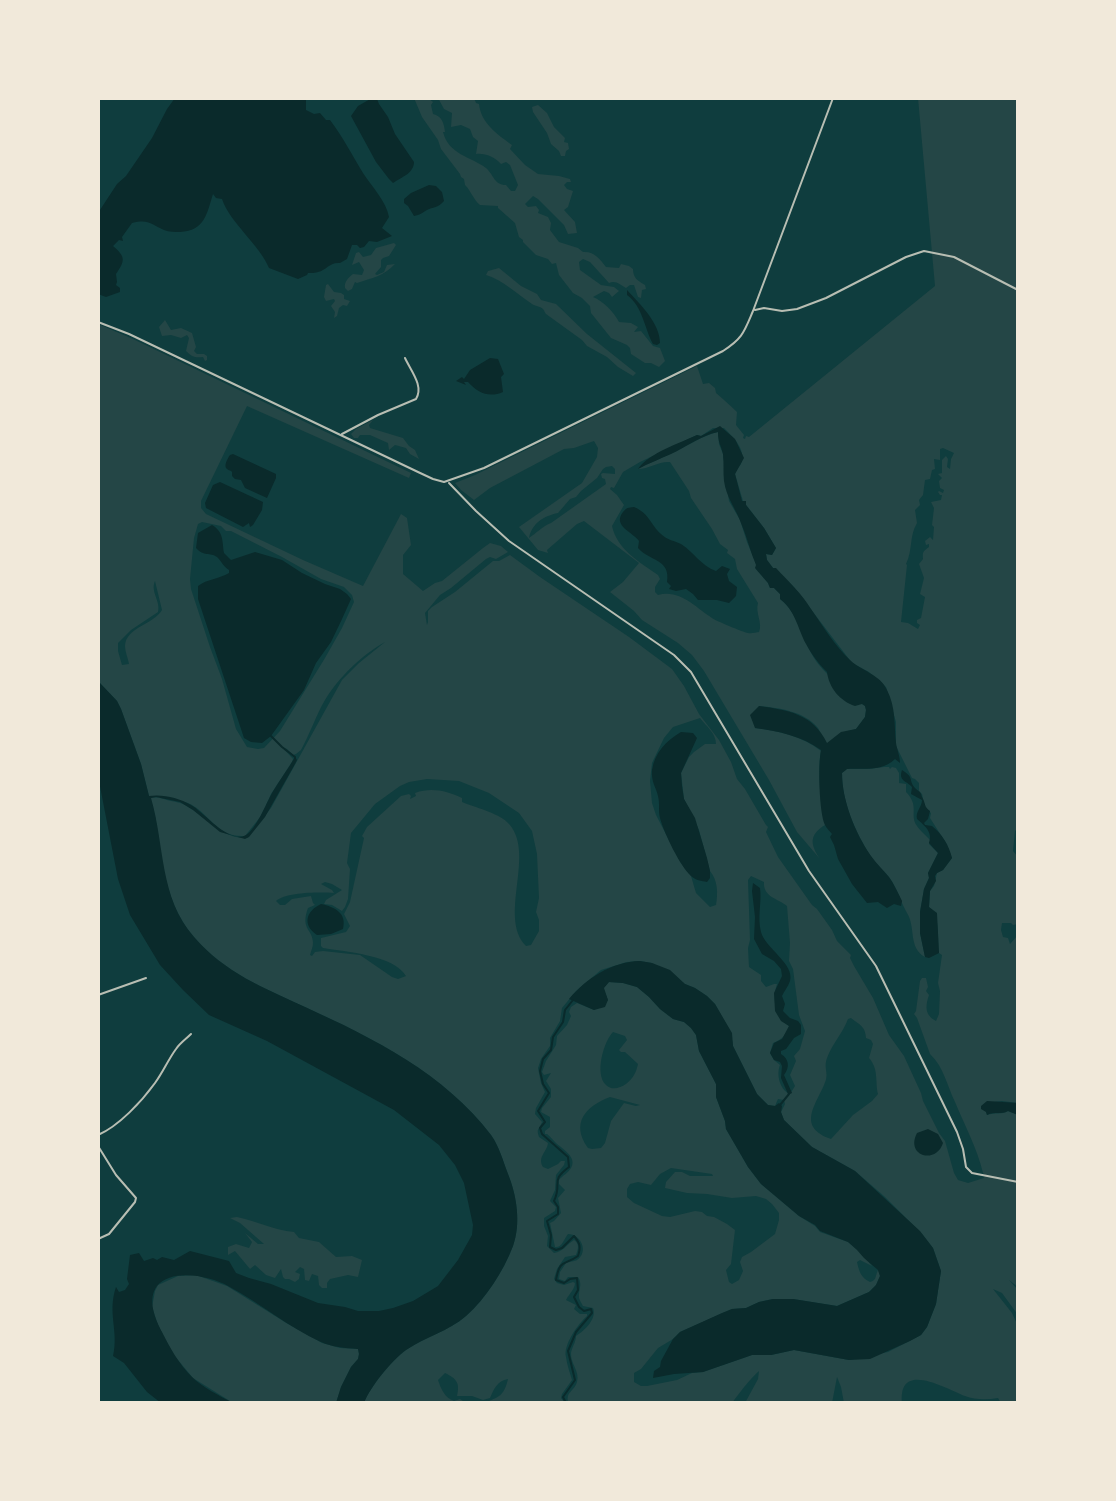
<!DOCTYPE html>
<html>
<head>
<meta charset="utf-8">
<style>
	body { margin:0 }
	#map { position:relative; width:1116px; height:1501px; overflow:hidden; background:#0f3d3e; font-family:"Roboto Condensed",sans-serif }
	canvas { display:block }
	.frame { position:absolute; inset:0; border:100px solid #f1e9da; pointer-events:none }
</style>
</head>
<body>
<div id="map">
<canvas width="1116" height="1501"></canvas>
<div class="frame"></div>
</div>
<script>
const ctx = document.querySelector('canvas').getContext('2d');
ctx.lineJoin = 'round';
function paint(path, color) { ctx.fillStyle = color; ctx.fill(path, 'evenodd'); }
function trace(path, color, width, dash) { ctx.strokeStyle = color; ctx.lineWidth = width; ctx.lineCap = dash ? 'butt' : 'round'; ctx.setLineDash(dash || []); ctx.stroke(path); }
paint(new Path2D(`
	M 414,98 L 428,98 L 433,102 L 431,105 L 433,114 C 442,116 444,123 445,132 L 443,132 C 449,155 470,156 486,168 C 494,175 494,185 506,185 L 511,191 L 515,191 L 518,185 L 510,165 L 506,162 L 501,164 C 495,157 485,153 476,154 L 478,141 L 473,137 L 470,129 L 461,125 L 451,127 L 452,113 L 444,109 L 438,98 L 474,98 L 476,103 L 479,104 C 481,123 497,134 512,145 L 510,149 L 525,165 L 538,174 L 559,176 L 570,179 L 571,182 L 567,182 L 564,185 L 567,189 L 573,191 L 568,207 L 564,210 L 575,222 L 577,233 L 568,234 L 564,225 L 538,199 L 533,196 L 525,204 L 528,207 L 536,206 L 539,210 L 538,213 L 548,217 L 551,223 L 550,230 L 559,242 L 578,248 L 583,252 C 594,251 600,259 606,267 L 619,268 L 621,264 L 629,266 L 633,269 C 633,278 638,281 645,285 L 646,289 L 642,290 L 641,298 L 638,297 L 634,285 L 630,285 L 626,288 C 620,285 616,280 609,283 L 590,262 L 583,259 L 579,262 L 580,270 L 601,285 L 614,287 L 619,291 L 612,297 L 609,293 L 604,291 L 593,297 C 603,301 614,312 619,322 L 631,323 L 638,327 L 634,332 L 641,331 L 653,346 L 660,348 L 665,361 L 659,367 L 651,363 L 645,363 L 631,354 L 630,348 L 627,345 L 611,338 L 591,313 L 590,306 L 582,298 L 573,293 L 559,275 L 556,263 L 552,264 L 548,259 L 536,255 L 523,242 L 523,240 L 519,237 L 515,223 L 498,208 L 498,206 L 480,205 C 473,199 471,191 465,185 L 464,179 L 461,177 L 460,174 L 441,149 L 438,140 L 422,117 Z
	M 918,98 L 1018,98 L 1018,828 L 1015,831 L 1013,851 L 1018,857 L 1018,924 L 1013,925 L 1011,923 L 1002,923 L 1001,930 L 1003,937 L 1008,938 L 1010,944 L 1018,935 L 1018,1103 L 1002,1101 L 993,1102 L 986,1112 L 987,1115 C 995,1112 1001,1115 1008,1111 L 1018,1115 L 1018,1287 L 1009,1280 L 1018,1290 L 1018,1315 L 1002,1293 L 993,1289 L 1012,1313 L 1018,1326 L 1018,1403 L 1001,1403 L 998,1398 C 987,1400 975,1400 965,1396 C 945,1388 898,1360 902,1403 L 844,1403 L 841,1387 L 837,1377 L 832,1403 L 745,1403 L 758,1379 L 759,1371 C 749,1380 740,1392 732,1403 L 566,1403 L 568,1402 C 566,1391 574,1392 577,1382 C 580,1371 570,1363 571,1353 C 572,1347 576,1342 576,1336 C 585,1330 597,1319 593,1308 L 583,1306 C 583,1306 579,1299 579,1298 C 578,1290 583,1285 578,1277 L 568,1277 L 565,1281 L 559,1279 L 560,1272 L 566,1263 C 568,1262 575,1261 577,1260 C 589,1252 581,1234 568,1234 C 564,1239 562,1248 555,1247 L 550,1223 L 554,1221 L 561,1213 L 558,1198 L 565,1190 L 559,1184 L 559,1180 C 562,1176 568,1173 571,1168 C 578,1157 561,1148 555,1142 C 552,1139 550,1136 547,1134 L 545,1134 L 545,1131 L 550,1127 L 550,1117 L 541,1112 L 542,1108 L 551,1097 L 551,1089 L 546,1081 L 551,1073 L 544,1075 L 542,1072 L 546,1061 L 556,1045 L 557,1036 L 567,1025 L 571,1016 L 569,1012 L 571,1007 L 577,1003 L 594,1010 L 608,1000 L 603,988 L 609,982 L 623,983 L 637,987 L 649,997 L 660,1009 L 673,1019 L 684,1022 L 691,1028 L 696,1035 L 699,1051 L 716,1084 L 716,1097 L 725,1121 L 726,1129 L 748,1167 L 761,1184 L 799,1216 L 815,1226 L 820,1232 L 848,1242 L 858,1250 L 872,1266 L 860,1260 L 857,1262 C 859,1271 861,1278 870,1282 C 877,1280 875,1276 878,1270 L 880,1276 L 876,1285 L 869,1292 L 837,1306 L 793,1299 L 773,1299 L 759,1302 L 746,1308 L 732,1309 L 680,1332 L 673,1339 L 658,1348 L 641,1369 L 634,1373 L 634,1382 L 641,1386 L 647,1386 L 677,1380 L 692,1373 L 703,1372 L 752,1355 L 771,1355 L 794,1350 L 849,1360 L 888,1352 L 921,1335 L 927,1327 L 936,1304 L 941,1271 L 933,1248 L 922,1234 L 885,1197 L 855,1171 L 812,1147 L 784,1120 L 781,1112 L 785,1104 L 784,1100 L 778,1099 L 775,1106 L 768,1105 L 757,1094 L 733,1046 L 731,1033 L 715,1004 L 707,996 L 695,988 L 685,984 L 652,963 L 640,961 L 627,962 L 601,970 L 576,991 L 562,1008 L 560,1021 L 550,1038 L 550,1046 L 541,1059 L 538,1068 L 541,1083 L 545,1092 L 536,1108 L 535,1114 L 542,1122 C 539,1130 536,1128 539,1137 L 548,1143 C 547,1152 537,1157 543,1167 L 548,1169 L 558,1164 L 561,1161 L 565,1161 L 564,1165 L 556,1175 L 555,1190 L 550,1201 L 556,1207 L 555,1211 L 544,1218 L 544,1226 L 548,1236 L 547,1246 L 554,1253 C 563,1252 567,1244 574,1240 C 580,1244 578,1249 576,1255 L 565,1257 L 557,1269 L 554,1279 L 557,1283 L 564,1285 L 573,1282 L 575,1283 C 575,1289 569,1294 566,1300 L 576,1305 L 574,1309 L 580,1314 L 587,1314 L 587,1316 C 578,1324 563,1345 566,1357 C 567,1365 570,1373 572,1380 L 562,1394 L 561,1398 L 565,1403 L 484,1403 C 499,1397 504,1396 508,1379 C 497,1381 494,1389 490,1398 L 483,1400 L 472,1396 L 457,1396 C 460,1383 457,1379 445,1373 L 438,1380 C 441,1389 445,1398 454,1401 L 460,1399 L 466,1403 L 364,1403 C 369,1388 393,1359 406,1350 C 425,1337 449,1331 466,1316 C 486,1298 503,1272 513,1246 C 521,1224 517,1196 508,1174 C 503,1161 499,1146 491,1135 C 445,1074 373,1038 305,1007 C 264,988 225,973 194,937 C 179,920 170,898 165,876 C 158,850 159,823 150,798 C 157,797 161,798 167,800 C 175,802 181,802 188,807 C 210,819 219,838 247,838 L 271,808 L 342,680 L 359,663 L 385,642 C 362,655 339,677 325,700 C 316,715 310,734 301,750 L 296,754 L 293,755 L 287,749 L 282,747 L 293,759 L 292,762 L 271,794 L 261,816 L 245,836 C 216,838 209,812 188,803 C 177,799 162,798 149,796 L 141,764 L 121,709 L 117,701 L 98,681 L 98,448 L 99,442 L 98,440 L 98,324 L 133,339 L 411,473 L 409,478 L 247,406 L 201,501 L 201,508 L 206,514 L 303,560 L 363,586 L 401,514 L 407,518 L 411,545 L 403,555 L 403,574 L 423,591 L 435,583 L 442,581 L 483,548 L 490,543 L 501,546 L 508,552 L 496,559 L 490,557 L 486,559 L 451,588 L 440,595 L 425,613 L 427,625 L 428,622 L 428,611 L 432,607 L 455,592 L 493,561 L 499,561 L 510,555 L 540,577 L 629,637 L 672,669 L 684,686 L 699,714 L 719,740 L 731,762 L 737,779 L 745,789 L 766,825 L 768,827 L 766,832 L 778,857 L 812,905 L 817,909 L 832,930 L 837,941 L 851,955 L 850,958 L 854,966 L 873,998 L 889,1035 L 904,1056 L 921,1093 L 923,1101 L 939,1133 L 945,1141 L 954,1173 L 958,1180 L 968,1183 L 984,1178 L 985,1175 L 983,1173 C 977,1148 965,1126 955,1102 C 947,1086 944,1067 930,1054 L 917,1018 L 914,1014 L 916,1011 L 920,981 L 922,978 L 926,978 L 928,987 L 926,991 L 929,995 C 925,1007 925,1015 936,1021 L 939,1014 L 940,991 L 938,983 L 942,955 L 939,953 C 937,938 941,917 929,907 L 930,891 L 934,886 L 937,873 L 943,870 L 952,858 L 946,843 L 930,818 L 931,813 L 925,808 L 922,794 L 919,791 L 919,783 L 915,779 L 912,778 L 896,746 L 896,722 L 886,687 L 869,672 L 852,663 L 793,586 L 773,568 L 767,560 L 766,554 L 772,555 L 776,548 L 764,528 L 743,501 L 735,474 C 736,470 739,467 741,464 C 747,450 733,437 724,428 L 713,428 L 701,436 L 697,435 L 640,462 L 623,472 L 614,488 L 611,487 L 610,489 L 617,495 L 624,505 L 612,526 C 617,549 639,562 658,575 L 660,579 L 655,587 L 655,592 L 658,595 C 680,589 695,607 712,618 C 716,621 743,632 748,633 C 752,634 756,632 759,632 C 763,623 755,613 758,603 L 737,569 L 735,559 L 727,553 L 728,550 L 720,544 L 712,529 L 691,498 L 689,491 L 670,462 C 659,461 649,469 638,469 C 649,463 660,459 670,454 C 686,447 701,436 718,432 L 719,444 L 723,454 L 729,501 L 740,520 L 747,542 L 757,566 L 756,569 L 768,583 L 770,588 L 774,588 L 780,594 L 780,599 C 799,613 803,642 816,661 C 825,674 852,697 865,706 L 866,710 L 865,717 L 856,729 L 848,731 L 827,744 C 823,739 821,733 818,728 C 804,711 779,708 759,706 L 755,728 C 779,731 802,736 821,751 C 816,775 822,801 825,825 C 809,835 810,844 820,859 L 797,832 L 769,780 L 704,671 L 692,655 L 678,643 L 642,620 L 634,611 L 610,592 L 623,582 L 639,563 L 584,521 L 577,524 L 547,550 L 548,553 L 538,550 L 519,527 L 582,483 L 597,457 L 598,448 L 594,441 L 574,448 L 564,449 L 490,488 L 474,500 L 461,490 L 455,483 L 475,475 L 697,366 L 703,384 L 709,383 L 715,388 L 716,393 C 723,399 730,405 737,412 L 736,425 L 744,435 L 743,438 L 745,439 L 746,436 L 749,437 L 935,286 ZM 943,448 L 954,453 L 951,459 L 950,469 L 947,467 L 948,459 L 946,456 L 942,460 L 942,473 L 938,474 L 942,478 L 939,481 L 940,488 L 944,490 L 943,493 L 939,491 L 938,492 L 940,495 L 942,495 L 941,500 L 931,502 L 934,508 L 932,525 L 934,527 L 933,540 L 930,537 L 925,541 L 926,545 L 929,544 L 929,547 C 924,551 922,551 923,559 L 919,564 L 924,578 L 920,594 L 925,597 L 921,618 L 917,620 L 917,623 L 920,625 L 918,629 L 908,623 L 901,622 L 907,565 L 906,564 C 913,550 909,536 917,523 L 915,510 L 920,505 L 919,500 L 923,495 L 925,480 L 930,479 L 932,470 L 935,469 L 934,459 L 940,460 L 940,449 ZM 612,466 L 615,469 L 615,474 L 603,473 L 601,474 L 602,478 L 605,479 L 606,484 L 551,523 C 543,526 535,534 529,538 C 532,523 544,516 558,513 L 570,499 L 576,497 L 581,491 L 597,478 L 603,469 L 606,467 ZM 202,522 L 221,526 L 226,531 L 231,531 L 282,557 L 321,579 L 344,587 L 352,595 L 354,602 L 342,628 L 325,658 L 280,731 L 264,748 L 258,749 L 247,747 L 236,729 L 222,679 L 210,647 L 191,589 L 190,579 L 194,538 L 198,524 ZM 155,581 L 162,610 C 153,625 126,627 125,646 C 125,652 128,658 129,664 L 122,665 L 118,651 L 118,643 L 131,630 L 158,612 C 161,601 150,592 155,581 ZM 700,718 C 706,726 716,733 716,744 L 705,744 L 694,752 L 689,757 L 681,773 L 684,799 L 699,830 L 710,871 C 718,881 718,893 716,905 L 710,907 L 696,893 L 691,876 L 681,863 L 656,815 L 652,803 L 650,781 L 652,763 L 664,738 L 673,727 ZM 427,779 L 459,781 L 489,793 L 519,813 L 532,831 L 537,854 L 539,898 L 536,912 L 539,920 L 539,931 L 531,945 L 526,946 C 497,916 538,851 507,822 C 498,813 474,807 462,802 L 462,798 C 447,791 432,787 415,793 L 416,796 L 410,799 L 411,796 L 409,794 L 401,796 L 367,827 L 362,836 L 364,838 L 350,902 L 344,914 L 350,926 L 346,932 L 321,938 L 321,946 L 323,948 C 346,952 394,955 406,976 L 398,979 L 392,977 L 360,955 L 323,951 L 315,952 L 312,956 L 310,955 C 311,951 313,947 313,943 C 313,929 300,930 308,908 L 315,905 L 313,903 L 311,896 L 292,899 L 285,905 L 280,905 L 276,901 C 286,892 320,892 334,893 L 332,890 L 321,884 L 325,882 L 332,884 L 342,890 L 326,900 L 324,904 L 332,905 L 342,911 L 345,907 L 348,899 L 350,869 L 347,863 L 351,833 L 375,804 L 400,786 L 409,782 ZM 751,876 L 764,882 C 763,897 777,898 787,906 L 790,943 L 789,961 L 793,969 L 799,1015 L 805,1031 L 800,1049 L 794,1056 L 796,1061 L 790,1075 L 795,1086 L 790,1094 C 780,1090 776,1075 780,1065 L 774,1060 L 770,1053 L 773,1043 C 781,1040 788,1034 789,1026 C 775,1016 772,999 777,984 L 774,984 L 766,987 L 761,981 L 761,975 L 749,967 L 748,948 L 750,940 L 748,880 ZM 851,1018 C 860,1025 865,1026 866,1038 L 871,1040 L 873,1044 L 869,1058 C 879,1069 875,1082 878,1094 L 872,1101 L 853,1115 L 831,1139 C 797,1127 815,1106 824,1085 C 830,1073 823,1069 827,1058 C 832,1044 843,1033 848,1019 ZM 613,1032 L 625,1036 L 627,1040 L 619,1050 L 621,1052 L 625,1052 L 638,1064 C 637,1068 636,1072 634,1075 C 630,1083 615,1094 606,1085 C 594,1074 604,1041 613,1032 ZM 610,1097 L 640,1105 L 636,1106 L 624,1103 L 611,1121 L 605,1143 L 601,1148 L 592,1149 L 588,1148 C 570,1123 586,1106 610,1097 ZM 671,1168 L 712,1174 L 713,1176 L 690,1176 L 682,1172 L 675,1172 L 666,1182 L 665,1188 L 687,1193 L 707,1194 L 732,1198 L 756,1196 L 766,1199 L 772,1204 L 779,1213 L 779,1220 L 775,1234 L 751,1252 L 742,1257 L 740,1262 L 743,1271 L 739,1280 L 732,1284 L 729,1282 L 726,1270 L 731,1264 L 735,1230 L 727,1224 L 714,1217 L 707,1216 L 702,1212 L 695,1211 L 670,1217 L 662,1216 L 634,1203 L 627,1197 L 627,1189 L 630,1184 L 638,1182 L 651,1185 L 660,1174 Z
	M 538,105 L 547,113 L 554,127 L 565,138 L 564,142 L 568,143 L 569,149 L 566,151 L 565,156 L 561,156 L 559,151 L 551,144 L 547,133 L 533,112 L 532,107 Z
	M 394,243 L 396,245 L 389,256 L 383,258 L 381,260 L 381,267 L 375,274 L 377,275 L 384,272 L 387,265 L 395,264 C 384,276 372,278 357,283 L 355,282 L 352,289 L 348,291 L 345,288 C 344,282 348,278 353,274 L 362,275 L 364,270 L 359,262 L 352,265 L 356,253 L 359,252 L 363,257 L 371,255 L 376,248 Z
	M 499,268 L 521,286 L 537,294 L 541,300 L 556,304 L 587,334 L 636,373 L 633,376 L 618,367 L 607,357 L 587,346 L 582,340 L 546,314 C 545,313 544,310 543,309 C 540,306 535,306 532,304 C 517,294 503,280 486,275 L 488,271 Z
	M 328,284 L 334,292 L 341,293 L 344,295 L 344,299 L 350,301 L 347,306 L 343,305 L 339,308 L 337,316 L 334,318 L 335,312 L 331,306 L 335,301 L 334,299 L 326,301 L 324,297 L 326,285 Z
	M 165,320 L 171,330 L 181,328 L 192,333 L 196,347 L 194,351 L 197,354 L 204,354 L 207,356 L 207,360 L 205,361 L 203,357 C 195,358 192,357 186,351 L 189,338 L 187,335 L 181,338 L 171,335 L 162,336 L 159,327 Z
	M 373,420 L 369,425 L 370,428 L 403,438 L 409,446 L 415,450 L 419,459 L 410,454 L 406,448 L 395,445 L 389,450 L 388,443 L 370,435 L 360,435 L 358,438 L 354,438 L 351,434 L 356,429 Z
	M 884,767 L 889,767 L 890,769 L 892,767 L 896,768 L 899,773 L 899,783 L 906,784 L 906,792 C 920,806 909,815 917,826 C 920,831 926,835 930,840 L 929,844 L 938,853 L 928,873 L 929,878 L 924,889 L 920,912 L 920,933 L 925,957 C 908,948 916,927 907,913 C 901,903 898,890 891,880 C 885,871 875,864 870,855 C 855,831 842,802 842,773 L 847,769 L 869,769 Z
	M 237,1217 C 256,1221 274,1230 294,1232 L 299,1238 L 319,1242 L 336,1257 L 352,1256 L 362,1260 L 358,1277 L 348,1275 L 330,1279 L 327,1283 L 327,1288 L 322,1288 L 319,1285 L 318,1276 L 312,1274 L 309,1281 L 305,1280 L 304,1269 L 300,1267 L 295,1272 L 300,1274 L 299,1279 L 295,1282 L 289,1279 L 285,1279 L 283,1277 L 281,1269 L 275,1278 L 266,1275 L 255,1265 L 250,1269 L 235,1251 L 228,1255 L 228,1247 L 236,1244 L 249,1248 L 252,1242 L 245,1233 L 258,1244 L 264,1244 L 240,1223 L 230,1218 Z
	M 196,1275 L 227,1286 L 288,1324 L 322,1343 L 340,1348 L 358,1349 L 359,1354 L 358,1359 L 351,1367 L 341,1387 L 336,1403 L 233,1403 L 193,1378 L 173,1354 L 158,1325 L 152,1307 L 155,1291 L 158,1285 L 178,1276 Z`), '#244646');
paint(new Path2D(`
	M 175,98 L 306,98 L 306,110 L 314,114 L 320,113 L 326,120 L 330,120 C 343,137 352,155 363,173 C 372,187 386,201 389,217 L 382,228 L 392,236 L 377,242 L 369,241 L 364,247 L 360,248 L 357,245 L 352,245 L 347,259 L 340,263 C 329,262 327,270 318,272 C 317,273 309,273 308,273 L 307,275 L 298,279 L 269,268 C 260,245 230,223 222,199 L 216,198 L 213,194 C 207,213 205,231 180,232 C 175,232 169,232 164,230 C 150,224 149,219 132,223 L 122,237 L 123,241 L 119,240 L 113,246 C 126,257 125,261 116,274 L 117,282 L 116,285 L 120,288 L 120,292 L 106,297 L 98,294 L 98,213 L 117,184 L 126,176 L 152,138 L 167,109 Z
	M 372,98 L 377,99 L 379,104 L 388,117 L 395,134 L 414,162 C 414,173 402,177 393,183 L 389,179 L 376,162 L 351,116 L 358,106 Z
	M 429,185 L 436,186 L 442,192 L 444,201 C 438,208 433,207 427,210 C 422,213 420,215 414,216 L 408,206 L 404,203 L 404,199 L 411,193 Z
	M 627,290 C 640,304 660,323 660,343 L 657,345 L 653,344 C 644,327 643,307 627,295 Z
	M 490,358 L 498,359 L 504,374 L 501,377 L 503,392 C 489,398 478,393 468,382 L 464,382 L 466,385 L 456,381 L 462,377 L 464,379 L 470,370 Z
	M 720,426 L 735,439 L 744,458 L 735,474 L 742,501 L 746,501 L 746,505 L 764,528 L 776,548 L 772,555 L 766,554 L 767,560 L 773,568 L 776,568 C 788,581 802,594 811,609 C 823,626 835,646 850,660 C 861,671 880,674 887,690 C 896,707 894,725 896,743 C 897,750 900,756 900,763 L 895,759 C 882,772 864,768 847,769 L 842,773 C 842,800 855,833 871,856 C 876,863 883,870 889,877 C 894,884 898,893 902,901 L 901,906 L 894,904 L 887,908 L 878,902 L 867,903 L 852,884 L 838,859 L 834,845 L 830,837 L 832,834 C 830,831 827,829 825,825 C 819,813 818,764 821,750 C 802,736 778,731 755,728 L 750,715 L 759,706 C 788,710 813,714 827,743 L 841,732 L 856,729 L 865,717 L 866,710 L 865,706 L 862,704 L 855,706 C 840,701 829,688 827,672 C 818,663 812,655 806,644 C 798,629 795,610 780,599 L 780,594 L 774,588 L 770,588 L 768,583 L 755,568 L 756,565 C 750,551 747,537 741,523 C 736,509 726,497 724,481 C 723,473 724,463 723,454 C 721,445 718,443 718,432 C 702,435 686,447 671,454 C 660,459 649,463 638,469 C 649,453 680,443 697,435 L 701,436 Z
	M 233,454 L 276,474 L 276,478 L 267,498 L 245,488 L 241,480 L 235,479 L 232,476 L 232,472 C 231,470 229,471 227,469 C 223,466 228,458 230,455 Z
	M 220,482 L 263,502 L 262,510 L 253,525 L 250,527 L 249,523 L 243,527 L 206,508 L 205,503 L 213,485 Z
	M 634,507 C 650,514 650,524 661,534 C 667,540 675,541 681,544 C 694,552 701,566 716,571 L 722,566 L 730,569 L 727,574 L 729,581 L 737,587 L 736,596 L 729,603 L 717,600 L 698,600 L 693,594 L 686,589 L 676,591 L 669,589 L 671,586 L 667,582 C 671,559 649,561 638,548 L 639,541 C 633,532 612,526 623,512 C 627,507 628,508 634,507 Z
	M 212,525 C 224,532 222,541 224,553 L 231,560 L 255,552 L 282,560 L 302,573 L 325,584 L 340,589 L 347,594 L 351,599 L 342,619 L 331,642 L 316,663 L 304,690 L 271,736 L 262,743 L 251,742 L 244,738 L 198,599 L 198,586 C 207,579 219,579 229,573 L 229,570 C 223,566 222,562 217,557 C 210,552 204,557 196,548 L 198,533 Z
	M 98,681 L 117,701 L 121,709 L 141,764 L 149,796 C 163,794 179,798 191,805 C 203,811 229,845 246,835 C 256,829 266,804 272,793 C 279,781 288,769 295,757 L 297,760 L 295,764 L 265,817 L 249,837 L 245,839 L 220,832 L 193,810 L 180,802 L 156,797 L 151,798 C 165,846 159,897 194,937 C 225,973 264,988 305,1007 C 373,1038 445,1074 491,1135 C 499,1146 503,1161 508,1174 C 517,1196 521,1224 513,1246 C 503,1272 486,1298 466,1316 C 449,1331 425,1337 406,1350 C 392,1360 370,1387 364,1403 L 336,1403 L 341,1387 L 351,1367 L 358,1359 L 359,1354 L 358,1349 C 345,1348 332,1347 321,1342 C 288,1327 260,1303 228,1286 C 210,1276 172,1268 157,1286 C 147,1299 155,1319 162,1332 C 170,1348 179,1364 192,1377 C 202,1387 220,1396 233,1403 L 161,1403 L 147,1392 L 124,1363 L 113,1356 C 119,1331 107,1313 116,1287 L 119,1292 L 125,1290 L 129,1284 L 127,1279 L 130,1255 L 139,1253 L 144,1261 L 153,1258 L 157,1260 L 162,1257 L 174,1260 L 190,1251 L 229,1261 L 236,1273 L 249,1278 L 271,1284 L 318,1303 L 345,1307 L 358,1311 L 379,1311 L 393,1308 L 413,1301 L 438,1286 L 458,1260 L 472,1235 L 473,1225 L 464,1183 L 455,1165 L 439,1145 L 394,1110 L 267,1041 L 209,1015 L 183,990 L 160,965 L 130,915 L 118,879 L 98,776 Z
	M 681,732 L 693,733 L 697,738 L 681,773 L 682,786 L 684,799 L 695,818 L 707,858 L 710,871 L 710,878 L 707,882 C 702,881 695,880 691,876 C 680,866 664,833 660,818 C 658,811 660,804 658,796 C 656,787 651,782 652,770 C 655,752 666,741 681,732 Z
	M 902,770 C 915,778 908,780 915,788 C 920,793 920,790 922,797 C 926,804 924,807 930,811 L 928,819 L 924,823 L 925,825 L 932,826 C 942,834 949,845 952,858 L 943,870 L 937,873 L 935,876 L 936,881 L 930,891 L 929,907 L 937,913 L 939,953 L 929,958 L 925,957 L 920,933 L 920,912 L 924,889 L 929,878 L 928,873 L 938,853 L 929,843 C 933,832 925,826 917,819 C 915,812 922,807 922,800 L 911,794 L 912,787 C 907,781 898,781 902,770 Z
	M 753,883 L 760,888 C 762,902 757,917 761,932 C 765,948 795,964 790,981 C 788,987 784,991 782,996 L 785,1004 L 783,1011 L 790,1018 L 798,1021 L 801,1025 L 801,1034 L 794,1038 L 786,1049 L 781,1051 L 781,1054 C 789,1059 790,1067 784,1075 L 792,1093 L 790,1094 L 788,1094 L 781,1078 L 782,1066 L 780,1062 L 774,1060 L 770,1053 L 774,1043 L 782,1039 L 789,1026 L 781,1021 L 775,1011 L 774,993 L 782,976 L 781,969 L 774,961 L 762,954 L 754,939 L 755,917 L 752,891 Z
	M 321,904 C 335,907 347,913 343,929 L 331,934 L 317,935 C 302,925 306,911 321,904 Z
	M 640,961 L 652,963 L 670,970 L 685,984 L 695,988 L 707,996 L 715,1004 L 732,1033 L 733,1046 L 757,1094 L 768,1105 L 775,1106 L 779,1103 L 782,1106 L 781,1112 L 784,1120 L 812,1147 L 855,1171 L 920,1231 L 933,1248 L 941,1271 L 936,1304 L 927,1327 L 921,1335 L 910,1341 L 870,1359 L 849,1360 L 794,1350 L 771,1355 L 752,1355 L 703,1372 L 674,1374 L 653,1378 L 654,1371 L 660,1367 L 661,1361 L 673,1339 L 680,1332 L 722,1313 L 732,1309 L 746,1308 L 759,1302 L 773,1299 L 793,1299 L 837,1306 L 869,1292 L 876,1285 L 880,1276 L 878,1270 L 864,1258 L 857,1250 L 848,1242 L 820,1231 L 815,1225 L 799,1216 L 761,1184 L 748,1167 L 726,1129 L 725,1121 L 716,1097 L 716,1084 L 699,1051 L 696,1035 L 691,1028 L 684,1022 L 673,1019 L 660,1009 L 649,997 L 637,987 L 623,983 L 609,982 L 604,988 L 608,1000 L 605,1007 L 594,1010 L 569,999 C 587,978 611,962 640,961 Z
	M 987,1101 L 1018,1103 L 1018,1115 L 1008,1111 C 1001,1115 995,1111 987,1115 L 986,1112 L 981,1109 L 981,1106 Z
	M 928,1129 L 938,1134 L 943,1143 C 936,1165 905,1156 917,1133 Z`), '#0a2a2b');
trace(new Path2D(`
	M 271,736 L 282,747 L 295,757 L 295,758
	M 780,1105 L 789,1094
	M 566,1403 L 563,1397 L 575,1380 L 568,1351 L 576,1332 L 592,1313 L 591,1309 L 584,1311 L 579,1307 L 574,1297 L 578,1290 L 577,1278 L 570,1279 L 564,1283 L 556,1280 C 560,1258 564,1266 578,1256 C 581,1247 580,1243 574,1236 L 562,1248 L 556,1250 L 550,1247 L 551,1235 L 547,1221 L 558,1214 L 558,1207 L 554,1201 C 563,1182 549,1182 569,1167 L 568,1157 L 542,1134 L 540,1128 L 545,1122 L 538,1111 L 549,1093 L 543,1084 L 540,1071 L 543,1059 L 551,1050 L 553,1037 L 563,1022 L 565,1010 L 573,1000`), '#0a2a2b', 2);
trace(new Path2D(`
	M 755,310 L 764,308 L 782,311 L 797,309 L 826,298 L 906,257 L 924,251 L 954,257 L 1018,290
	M 98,322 L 129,334 L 418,472 L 433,479 L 444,482 L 484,468 L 723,351 C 743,338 744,332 753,311 L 833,98
	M 342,434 L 378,415 L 416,399 C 424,386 411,371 405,358
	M 449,483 L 476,511 L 509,541 L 674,655 L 691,672 L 809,871 L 876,966 L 957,1132 L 963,1149 L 966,1167 L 972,1173 L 1018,1182
	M 98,995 L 146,978
	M 98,1135 C 119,1126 142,1101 155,1083 C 163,1072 168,1060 176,1049 C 180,1043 186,1039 191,1034
	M 98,1146 L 116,1175 L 136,1198 L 135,1202 L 109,1234 L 98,1239`), '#b8beb3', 2);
</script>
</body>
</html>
